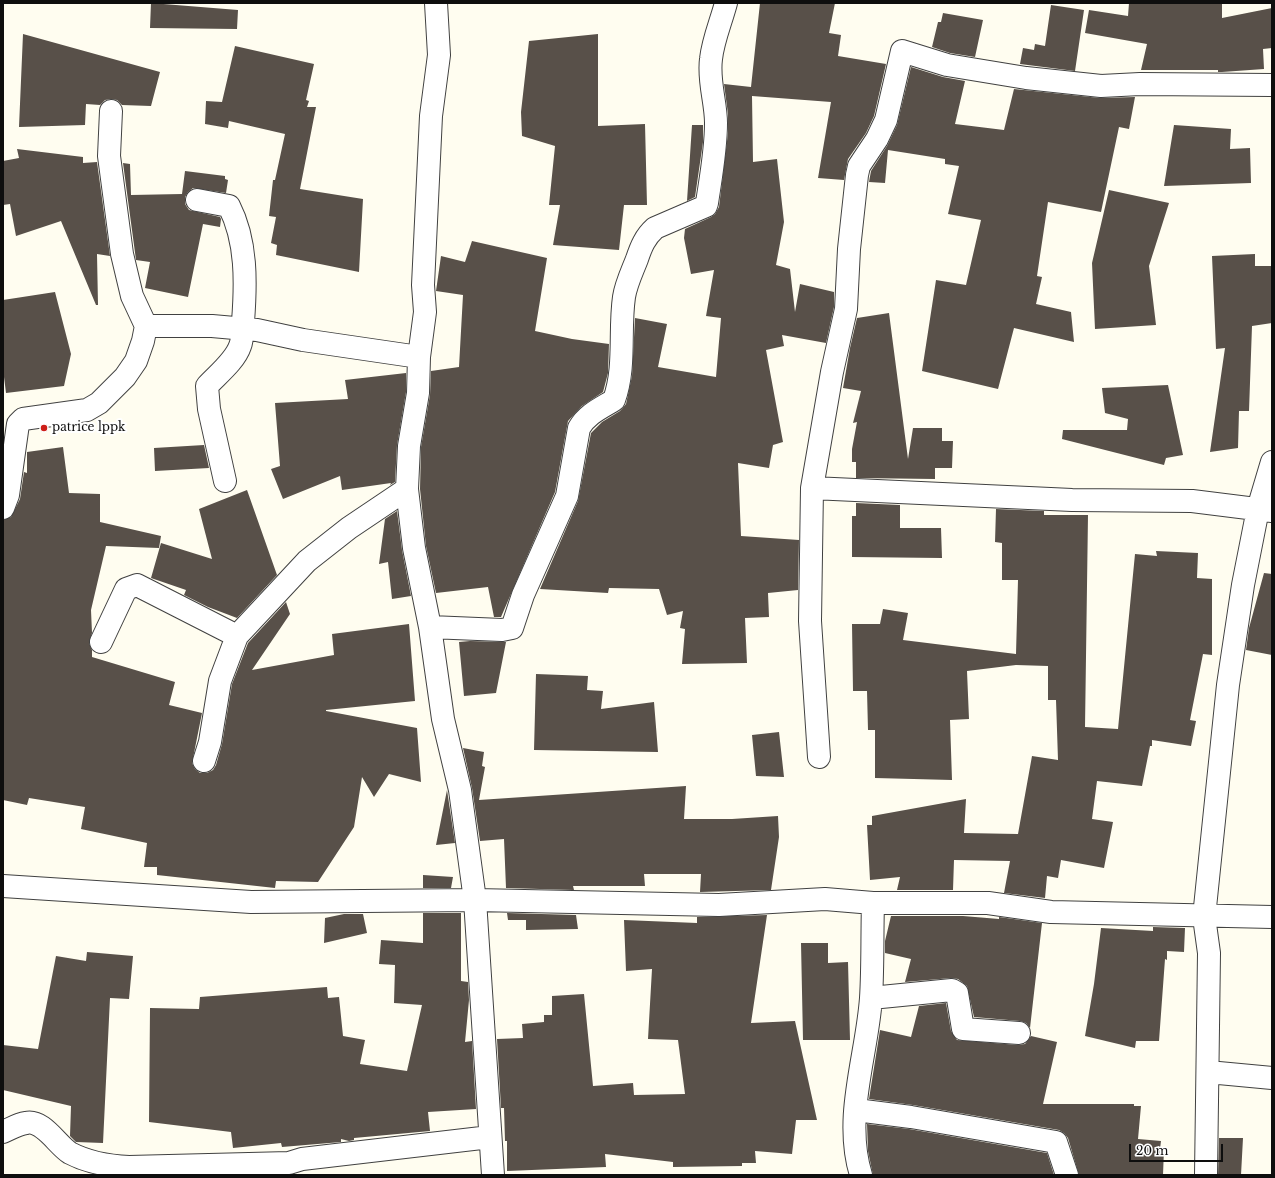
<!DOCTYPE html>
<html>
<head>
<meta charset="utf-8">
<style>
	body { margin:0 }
	#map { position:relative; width:1275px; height:1178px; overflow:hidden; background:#fffdf0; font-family:"Libre Baskerville",serif }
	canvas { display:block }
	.frame { position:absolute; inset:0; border:4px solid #0e0e0e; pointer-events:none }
	.scale { position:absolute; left:1129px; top:1144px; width:94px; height:18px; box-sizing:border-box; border:2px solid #0e0e0e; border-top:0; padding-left:5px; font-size:12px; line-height:14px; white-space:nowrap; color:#0e0e0e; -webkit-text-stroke:3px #fff; paint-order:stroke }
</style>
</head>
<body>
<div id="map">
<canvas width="1275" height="1178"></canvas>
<div class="frame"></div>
<div class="scale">20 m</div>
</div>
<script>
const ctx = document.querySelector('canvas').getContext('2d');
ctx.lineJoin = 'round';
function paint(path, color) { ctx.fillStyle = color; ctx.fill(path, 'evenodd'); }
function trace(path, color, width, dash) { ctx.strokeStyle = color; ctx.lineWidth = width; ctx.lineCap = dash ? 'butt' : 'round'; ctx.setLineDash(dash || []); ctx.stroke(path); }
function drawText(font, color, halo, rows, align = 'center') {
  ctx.font = font + ' "Libre Baskerville",serif'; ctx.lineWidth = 4; ctx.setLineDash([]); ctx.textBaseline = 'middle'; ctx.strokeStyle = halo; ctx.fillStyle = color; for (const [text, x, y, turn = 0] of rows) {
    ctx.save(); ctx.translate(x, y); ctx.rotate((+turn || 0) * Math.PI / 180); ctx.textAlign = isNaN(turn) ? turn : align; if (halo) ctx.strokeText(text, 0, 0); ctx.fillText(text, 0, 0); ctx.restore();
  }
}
paint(new Path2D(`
	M 151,3 L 238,10 L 237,29 L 150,28 Z
	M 760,3 L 835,3 L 829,33 L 841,35 L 838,56 L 886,64 L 874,116 L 866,133 L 848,159 L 844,180 L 818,178 L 831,102 L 752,96 L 753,162 L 777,159 L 784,222 L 776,265 L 790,269 L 795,312 L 800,284 L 834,292 L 834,307 L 826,343 L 782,335 L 784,346 L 766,350 L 783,442 L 773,445 L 769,468 L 738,463 L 741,536 L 799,540 L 798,590 L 768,593 L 769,617 L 745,618 L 747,663 L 682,664 L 685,629 L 680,628 L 683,611 L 667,615 L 659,589 L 609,588 L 608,593 L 540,589 L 578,501 L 591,433 L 602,422 L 620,411 L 626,404 L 632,376 L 635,318 L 667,324 L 658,367 L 716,377 L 721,318 L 706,316 L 714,270 L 691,274 L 684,238 L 685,229 L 711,217 L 715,214 L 719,207 L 728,133 L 728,114 L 724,84 L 751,87 Z
	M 1129,3 L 1222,3 L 1222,18 L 1272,8 L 1272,48 L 1263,49 L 1264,69 L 1222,72 L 1218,72 L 1218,70 L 1141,70 L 1147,44 L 1085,33 L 1089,10 L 1128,16 Z
	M 1051,5 L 1084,10 L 1075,71 L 1020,64 L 1023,48 L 1034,50 L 1035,44 L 1045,46 Z
	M 943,13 L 983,20 L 975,57 L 950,53 L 932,47 L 938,22 L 941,22 Z
	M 23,34 L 160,72 L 151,106 L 122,105 L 117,100 L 111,99 L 105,100 L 100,105 L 86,104 L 85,125 L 19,127 Z
	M 598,34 L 598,126 L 645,124 L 647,205 L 624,205 L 619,250 L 553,245 L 560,205 L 549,205 L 555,146 L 522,136 L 521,112 L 529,41 Z
	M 235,46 L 314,64 L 306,100 L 309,101 L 307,107 L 316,107 L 300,189 L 363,199 L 359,272 L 276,255 L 277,245 L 271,243 L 276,217 L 269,216 L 273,180 L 275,180 L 285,134 L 229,121 L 228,128 L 205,124 L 206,101 L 222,102 Z
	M 911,67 L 943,77 L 965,81 L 955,124 L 1004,130 L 1014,89 L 1100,98 L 1135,97 L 1129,129 L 1119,127 L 1101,212 L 1048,202 L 1037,276 L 1042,277 L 1036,304 L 1071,312 L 1074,342 L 1014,328 L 998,389 L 922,371 L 936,280 L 966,285 L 981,220 L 948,214 L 959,166 L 945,164 L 945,159 L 888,150 L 885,183 L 869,182 L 871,171 L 887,146 L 897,125 Z
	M 692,125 L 703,125 L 703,142 L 695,197 L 687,201 Z
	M 1174,125 L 1231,129 L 1230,149 L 1250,148 L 1251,183 L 1164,186 Z
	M 17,149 L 83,157 L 83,163 L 97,162 L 110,256 L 97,254 L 98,305 L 96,305 L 61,221 L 16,236 L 10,204 L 3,205 L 3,161 L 19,158 Z
	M 123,163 L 130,164 L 131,195 L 182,194 L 185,171 L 225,176 L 225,179 L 228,180 L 226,193 L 193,188 L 188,192 L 185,197 L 185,204 L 189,210 L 220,217 L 221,219 L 220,227 L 203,224 L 188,297 L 145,288 L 150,262 L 136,260 Z
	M 1109,190 L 1169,203 L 1149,266 L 1156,325 L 1095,329 L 1092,263 Z
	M 472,241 L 547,258 L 535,331 L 572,339 L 609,344 L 608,373 L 603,392 L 582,406 L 568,421 L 555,492 L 501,617 L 494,617 L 488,587 L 436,593 L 426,546 L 420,489 L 421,447 L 430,395 L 431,371 L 459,367 L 463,295 L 436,291 L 441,256 L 465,262 Z
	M 1255,254 L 1255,266 L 1272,266 L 1272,323 L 1252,326 L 1249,411 L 1239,411 L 1238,448 L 1210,452 L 1225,348 L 1216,349 L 1212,256 Z
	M 55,292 L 71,354 L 64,386 L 6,393 L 3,369 L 3,300 Z
	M 889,313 L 908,459 L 913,428 L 942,428 L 942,441 L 953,441 L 952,468 L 935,468 L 935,479 L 856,478 L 856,462 L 852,462 L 852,449 L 857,422 L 853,423 L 861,391 L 843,388 L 850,348 L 857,318 Z
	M 406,373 L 406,392 L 397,445 L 395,482 L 390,485 L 391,483 L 342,490 L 340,476 L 283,499 L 271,469 L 280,466 L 275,403 L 348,399 L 345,380 Z
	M 1168,385 L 1183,455 L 1166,458 L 1164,465 L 1062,439 L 1063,430 L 1127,430 L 1128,419 L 1105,413 L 1102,388 Z
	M 204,445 L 209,468 L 155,471 L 154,448 Z
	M 63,447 L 69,493 L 100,494 L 100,522 L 161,536 L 159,548 L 106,546 L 91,610 L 92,633 L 89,643 L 92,650 L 92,657 L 175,682 L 169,705 L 202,713 L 192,763 L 195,769 L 200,773 L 207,773 L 213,770 L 216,765 L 222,744 L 232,684 L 248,643 L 286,602 L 290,614 L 252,670 L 334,655 L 332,634 L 409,624 L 415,701 L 326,710 L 326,711 L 417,728 L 421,782 L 389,774 L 374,797 L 362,777 L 354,827 L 318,882 L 276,881 L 275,888 L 157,875 L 157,867 L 144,867 L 147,843 L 81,829 L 85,807 L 29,798 L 27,805 L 3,800 L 3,520 L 11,517 L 20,499 L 24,472 L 27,473 L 27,452 Z
	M 247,490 L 277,575 L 237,618 L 208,607 L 184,595 L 186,590 L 151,578 L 161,543 L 212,559 L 199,509 Z
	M 856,503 L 900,505 L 900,528 L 941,528 L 942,558 L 852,557 L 852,516 L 856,516 Z
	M 996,509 L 1044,511 L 1044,515 L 1088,515 L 1085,727 L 1118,729 L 1135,554 L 1157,556 L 1156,551 L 1198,553 L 1197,578 L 1212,579 L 1212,655 L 1203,654 L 1190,720 L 1196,721 L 1191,746 L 1152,740 L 1152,746 L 1150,746 L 1142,786 L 1097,781 L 1092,819 L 1113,822 L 1104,868 L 1061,860 L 1058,878 L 1047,876 L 1045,898 L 1004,893 L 1010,861 L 954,860 L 953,890 L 897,890 L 900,877 L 870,880 L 867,825 L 872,825 L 872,816 L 966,799 L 964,833 L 1018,834 L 1032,756 L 1058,760 L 1056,700 L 1048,700 L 1048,666 L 1016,665 L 967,671 L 969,719 L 950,720 L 952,780 L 875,778 L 875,730 L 868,730 L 867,691 L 853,691 L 852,624 L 880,624 L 883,609 L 908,613 L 903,640 L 1016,654 L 1018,580 L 1002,580 L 1002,543 L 995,542 Z
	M 397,511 L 402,550 L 411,596 L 392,599 L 388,562 L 379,564 L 385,519 Z
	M 1264,573 L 1272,574 L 1272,655 L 1246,650 L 1249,628 Z
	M 470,641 L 506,642 L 496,693 L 464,696 L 459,642 Z
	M 536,674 L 588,676 L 587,690 L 603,691 L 601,709 L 654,702 L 658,752 L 534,750 Z
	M 779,732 L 784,777 L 756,776 L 752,735 Z
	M 463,748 L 484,752 L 482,766 L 485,767 L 479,800 L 686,786 L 684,819 L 732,819 L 778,816 L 779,837 L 771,890 L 700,892 L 701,874 L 644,874 L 645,886 L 573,886 L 574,890 L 506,888 L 504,839 L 480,841 L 472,788 Z
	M 447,790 L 455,843 L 436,845 Z
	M 423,875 L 453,877 L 451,888 L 423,888 Z
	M 423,913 L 461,913 L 461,981 L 468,982 L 469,1000 L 465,1042 L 472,1041 L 476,1109 L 428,1112 L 430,1131 L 354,1138 L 354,1140 L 349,1141 L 341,1139 L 341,1142 L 282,1147 L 281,1143 L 233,1148 L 231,1132 L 149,1122 L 150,1008 L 199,1009 L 200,997 L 327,987 L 328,998 L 339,997 L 343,1036 L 365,1040 L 360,1064 L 407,1071 L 422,1005 L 394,1003 L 395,965 L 379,964 L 381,940 L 423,943 Z
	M 507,913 L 576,915 L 578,929 L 526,930 L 526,920 L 508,920 Z
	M 344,914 L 363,914 L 367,933 L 324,943 L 325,918 Z
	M 767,915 L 751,1023 L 795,1021 L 817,1120 L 796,1120 L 792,1154 L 755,1151 L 756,1163 L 742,1163 L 742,1166 L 673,1167 L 673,1162 L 605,1154 L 606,1167 L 507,1171 L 507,1141 L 505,1141 L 504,1108 L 501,1108 L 497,1039 L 523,1038 L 522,1024 L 544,1022 L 544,1015 L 552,1015 L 552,996 L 584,994 L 593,1086 L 633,1083 L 634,1095 L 685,1094 L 678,1040 L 648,1039 L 652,969 L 626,971 L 624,920 L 697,923 L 697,917 Z
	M 891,916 L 963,916 L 999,919 L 999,917 L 1042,923 L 1030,1028 L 1026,1023 L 1020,1021 L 974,1017 L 967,986 L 958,979 L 951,978 L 905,982 L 911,959 L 885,953 L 885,941 Z
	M 1153,927 L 1185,928 L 1184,952 L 1167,951 L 1167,960 L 1165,959 L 1159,1041 L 1136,1041 L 1135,1048 L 1085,1036 L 1094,984 L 1101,928 L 1153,931 Z
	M 801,943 L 828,943 L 828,963 L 848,962 L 850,1040 L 803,1040 Z
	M 87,952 L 133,956 L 129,999 L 110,998 L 103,1143 L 76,1142 L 70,1136 L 71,1106 L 3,1090 L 3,1045 L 38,1049 L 56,956 L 86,961 Z
	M 946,1003 L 951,1031 L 957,1040 L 1018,1045 L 1025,1044 L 1031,1036 L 1057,1042 L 1043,1104 L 1134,1104 L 1134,1106 L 1141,1106 L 1138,1139 L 1161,1141 L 1160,1149 L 1164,1149 L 1163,1175 L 1079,1175 L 1068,1138 L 1064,1133 L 1059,1130 L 913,1105 L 869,1099 L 880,1030 L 911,1037 L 919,1006 Z
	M 867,1124 L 909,1129 L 1047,1153 L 1054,1175 L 873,1175 L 868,1151 Z
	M 1219,1138 L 1243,1138 L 1241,1175 L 1218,1175 Z`), '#585049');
const minor = new Path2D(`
	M 436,3 L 439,55 L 431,116 L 423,285 L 425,312 L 419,357 L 418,393 L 409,446 L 407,489 L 414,548 L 430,627 L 443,719 L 460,790 L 475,900 L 493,1175
	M 197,200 L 229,206 C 247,241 246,283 243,322 C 242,329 243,339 240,346 C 235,361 217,375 207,386 L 209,409 L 225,481
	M 146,326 L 212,326 L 257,330 L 303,340 L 419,357
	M 812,488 L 1072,500 L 1192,501 L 1272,511
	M 3,508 L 8,495 L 18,424 L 23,419 L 87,410 L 99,403 L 125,377 L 136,361 L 143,341 L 146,326 L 132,296 L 122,254 L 109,156 L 111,111
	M 430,627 L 502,630 L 512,628 L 523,595 L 567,496 L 579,428 C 587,414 601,408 614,400 C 626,367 619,331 624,297 C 626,284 632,272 637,259 C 641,247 645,237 655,228 L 706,206 L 707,203 C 711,176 716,150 716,123 C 716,102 708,81 711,59 C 713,40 721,22 726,3
	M 101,642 L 126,589 L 137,585 L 237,636
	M 819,757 L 810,621 L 812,488 L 832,372 L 846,309 L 849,249 L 857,175 L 859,166 L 877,139 L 886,120 L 902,51 L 947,65 L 1026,78 L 1101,86 L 1140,84 L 1272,85
	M 204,761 L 210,742 L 220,681 L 237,636 L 307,561 L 349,528 L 407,489
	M 3,886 L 251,902 L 475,900 L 719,905 L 825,899 L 873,903 L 988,903 L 1051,912 L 1272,917
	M 871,998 L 952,990 L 957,993 L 963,1029 L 1019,1033
	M 1208,1072 L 1272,1078
	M 856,1110 L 911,1117 L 1056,1142 L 1067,1175
	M 3,1132 C 10,1129 18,1124 26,1123 C 43,1119 57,1145 70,1153 C 89,1163 109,1166 129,1167 L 289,1163 L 302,1159 L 490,1137
	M 861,1175 C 843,1117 867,1056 871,998 C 873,966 872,935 873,903
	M 1206,1175 L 1209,953 L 1204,917 L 1228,685 L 1243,585 L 1258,509 L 1272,462`);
trace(minor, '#414141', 24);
trace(minor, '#fff', 22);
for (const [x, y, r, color] of [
	[44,428,4,"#cd1e18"]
]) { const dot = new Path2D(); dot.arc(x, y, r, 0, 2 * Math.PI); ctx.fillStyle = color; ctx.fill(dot); trace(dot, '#fff', 1.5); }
drawText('12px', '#0e0e0e', '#fff', [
	["patrice lppk",52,428]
], 'left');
</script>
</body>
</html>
